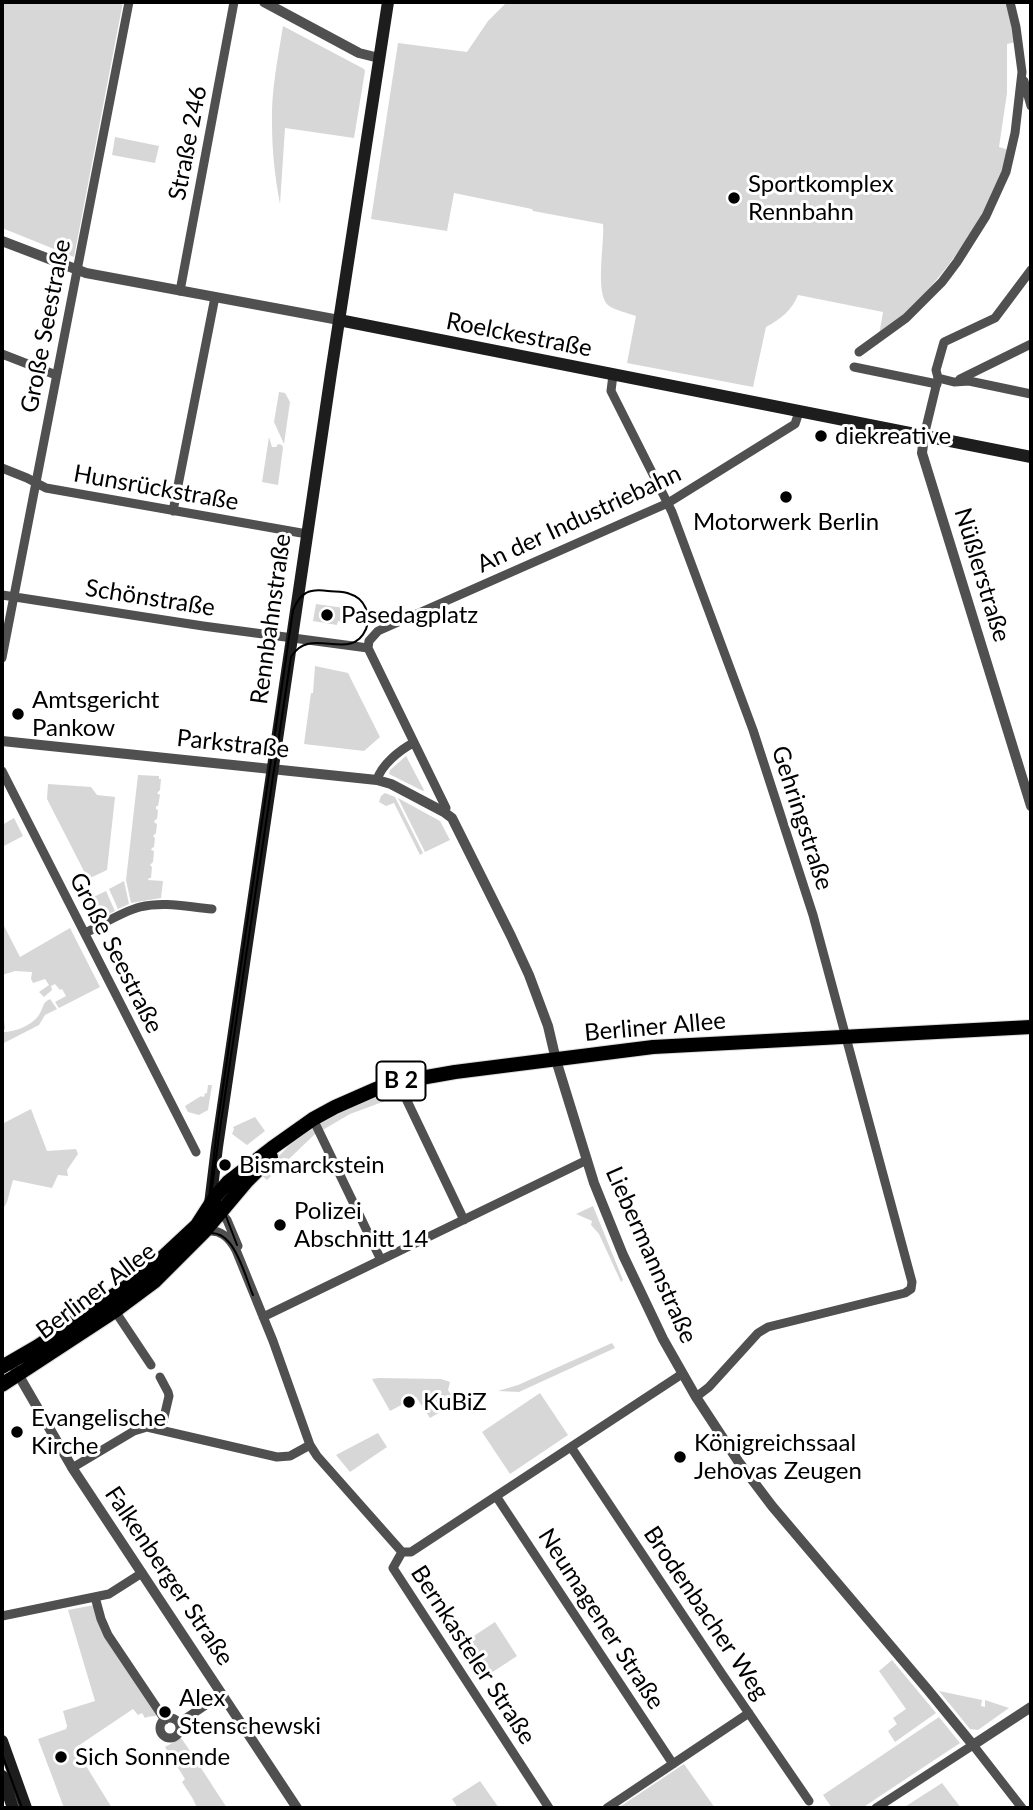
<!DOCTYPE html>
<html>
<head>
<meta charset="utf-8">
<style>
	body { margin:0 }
	#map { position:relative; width:1033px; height:1810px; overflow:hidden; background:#fff; font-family:Lato,sans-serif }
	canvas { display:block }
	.frame { position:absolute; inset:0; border:4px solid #000; pointer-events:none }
</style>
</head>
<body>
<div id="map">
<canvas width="1033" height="1810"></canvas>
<div class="frame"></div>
</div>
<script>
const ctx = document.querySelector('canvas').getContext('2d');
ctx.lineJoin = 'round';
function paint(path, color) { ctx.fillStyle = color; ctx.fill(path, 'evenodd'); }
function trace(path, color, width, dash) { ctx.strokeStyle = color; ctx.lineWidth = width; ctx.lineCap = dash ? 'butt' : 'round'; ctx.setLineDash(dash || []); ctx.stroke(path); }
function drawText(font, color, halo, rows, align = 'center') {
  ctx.font = font + ' Lato,sans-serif'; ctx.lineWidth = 6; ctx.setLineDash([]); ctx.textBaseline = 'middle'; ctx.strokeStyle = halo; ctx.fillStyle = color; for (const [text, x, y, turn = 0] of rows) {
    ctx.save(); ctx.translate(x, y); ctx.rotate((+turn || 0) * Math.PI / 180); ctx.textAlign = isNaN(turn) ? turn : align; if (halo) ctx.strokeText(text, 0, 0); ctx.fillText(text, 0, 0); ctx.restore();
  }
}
paint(new Path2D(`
	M 2,2 L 123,2 L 74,257 L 2,228 Z
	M 507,2 L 1007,2 L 1016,42 L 1007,44 L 1007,93 L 999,147 L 1009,150 C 1002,179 988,204 973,229 C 945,273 920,303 879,335 L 883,312 L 798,295 C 792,310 781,319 766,327 L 753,387 L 627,363 L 636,316 C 628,313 617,311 609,306 C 594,296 605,241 603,224 L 533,211 L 532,209 L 454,193 L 447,231 L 371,219 L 398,43 L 467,52 L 488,21 Z
	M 283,26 L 364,69 L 365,71 L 354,138 L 285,128 L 280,204 C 275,177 272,151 272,123 C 271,91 278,58 283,26 Z
	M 115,137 L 159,146 L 155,163 L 112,155 Z
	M 279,392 L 285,393 L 290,402 L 284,444 L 274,422 Z
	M 269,437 L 272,447 L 276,447 L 278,444 L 282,445 L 283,448 L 278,485 L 262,482 Z
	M 316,604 L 344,608 L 343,622 L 338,621 L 337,625 L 313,621 Z
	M 315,666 L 348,673 L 380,737 L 364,751 L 304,744 L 311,693 L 313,693 Z
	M 406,756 L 424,790 L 423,791 L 389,774 L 390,770 Z
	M 138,775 L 159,776 L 159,779 L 161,779 L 160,790 L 157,793 L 160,795 L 158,806 L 156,806 L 156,809 L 158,810 L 157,819 L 155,820 L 154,822 L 157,824 L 156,833 L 153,836 L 155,838 L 154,847 L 152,848 L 151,850 L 154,851 L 153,862 L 150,865 L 152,867 L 151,878 L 149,878 L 148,880 L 163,881 L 161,898 L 131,903 L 126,880 Z
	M 48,784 L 91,787 L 97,795 L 115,797 L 107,870 L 88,879 L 47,799 Z
	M 385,793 L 395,797 L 423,853 L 420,855 L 394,803 L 386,806 L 379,802 L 381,796 Z
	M 398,798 L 440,821 L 450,840 L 425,852 Z
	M 14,818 L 23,836 L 2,847 L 2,825 Z
	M 124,881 L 129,904 L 118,909 L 109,889 Z
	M 106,891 L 115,911 L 91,923 L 81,903 Z
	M 2,922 L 20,957 L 70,928 L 100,987 L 59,1008 L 55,1002 L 66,996 L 62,989 L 60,990 L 55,984 L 51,986 L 52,990 L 44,997 L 39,992 L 49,985 L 45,979 L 33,983 L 31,979 L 32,972 L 15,971 L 2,975 Z
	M 50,999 L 57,1009 L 45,1015 L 39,1025 L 2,1044 L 2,1020 L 4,1020 L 5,1029 L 3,1030 L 3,1032 C 15,1032 34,1025 40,1013 C 44,1006 42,1003 50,999 Z
	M 208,1085 L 212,1085 L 208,1110 L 199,1115 L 188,1112 L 185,1106 L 201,1096 L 202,1097 L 205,1096 L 204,1094 L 207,1093 Z
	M 393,1089 L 396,1097 L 350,1114 L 314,1135 L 267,1180 L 261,1175 L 296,1138 L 360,1100 Z
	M 31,1109 L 47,1151 L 76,1149 L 78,1154 L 67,1170 L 68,1176 L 58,1175 L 52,1188 L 13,1180 L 7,1202 L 2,1211 L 2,1124 Z
	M 255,1117 L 265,1131 L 247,1145 L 232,1134 L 234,1129 L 233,1127 Z
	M 593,1206 L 623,1280 L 621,1282 L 599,1234 L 591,1225 L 592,1221 L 576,1214 Z
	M 98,1285 L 103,1289 L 50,1327 L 48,1321 Z
	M 612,1343 L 615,1348 L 519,1392 L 498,1391 L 518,1385 Z
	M 379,1378 L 441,1379 L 450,1382 L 448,1390 L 456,1403 L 430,1418 L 416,1397 L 390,1411 L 372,1379 Z
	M 540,1393 L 568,1435 L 510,1474 L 482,1432 Z
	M 378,1433 L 387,1447 L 350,1472 L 336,1455 Z
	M 94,1605 L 158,1714 C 154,1718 150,1715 145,1718 L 142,1713 L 138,1715 L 133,1709 L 75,1748 L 112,1808 L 64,1808 L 38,1739 L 66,1729 L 67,1726 L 63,1711 L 95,1701 L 68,1610 Z
	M 495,1622 L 517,1656 L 479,1681 L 457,1647 Z
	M 892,1660 L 936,1713 L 895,1742 L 888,1731 L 897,1724 L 893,1718 L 906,1709 L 879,1671 Z
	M 939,1691 L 982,1700 L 981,1706 L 985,1707 L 985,1700 L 1009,1708 L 978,1730 L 970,1729 Z
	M 939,1717 L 960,1743 L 862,1808 L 832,1808 L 823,1795 Z
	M 181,1738 L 186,1745 L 227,1808 L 197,1808 L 193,1799 L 182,1782 L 185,1779 L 165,1747 Z
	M 684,1764 L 715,1808 L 618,1808 Z
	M 480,1781 L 499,1808 L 458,1808 L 452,1799 Z
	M 942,1783 L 961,1808 L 903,1808 Z`), '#d7d7d7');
const primary = new Path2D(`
	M 2,1367 L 38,1346 L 126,1287 L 152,1267 L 197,1225 L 215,1197 L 228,1182 L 272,1148 L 313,1119 L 335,1107 L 376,1089 L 398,1082 L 455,1072 L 653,1047 L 1031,1027
	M 2,1385 L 115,1311 L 154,1282 L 204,1232 L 247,1181 L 271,1157`);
trace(primary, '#dbdbdb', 16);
trace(new Path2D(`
	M 1024,81 L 1031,106
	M 180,291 L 234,2
	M 859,352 L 906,318 L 942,282 L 957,262 L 986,216 L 1006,172 L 1015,133 L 1022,72 L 1016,27 L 1010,2
	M 2,354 L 56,375
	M 854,367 L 937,384
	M 613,375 L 611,391 L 672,512 L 753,730 L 813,915 L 912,1282 L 911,1289 L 905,1293 L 768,1327 L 758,1333 L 709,1387 L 696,1397
	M 938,378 L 936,370 L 944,342 L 995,318 L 1031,270
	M 960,379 L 1031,344
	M 924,436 L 938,378 L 954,382 L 969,381 L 1031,394
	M 2,468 L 27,478 L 46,488 L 307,534
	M 173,511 L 215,297
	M 2,595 L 203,626 L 368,648
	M 368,648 L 369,641 L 378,631 L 668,503 L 795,424 L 799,412
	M 368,648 L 446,808 L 444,812
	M 2,658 L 129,2
	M 2,771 L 196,1152
	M 377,780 C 381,765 400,750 413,743
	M 85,933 C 102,925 121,912 140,907 C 164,901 188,907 212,909
	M 398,1082 L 464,1220
	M 313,1119 L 381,1260
	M 218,1210 L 227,1220 L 238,1246
	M 204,1232 C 220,1228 229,1237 236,1250 L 273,1341 L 310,1445 L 317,1456 L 402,1552
	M 115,1311 L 151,1365
	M 263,1317 L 587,1160
	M 160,1377 L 168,1392 L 169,1396 L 161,1430
	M 571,1447 L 722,1674 L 809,1801
	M 72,1468 L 134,1431 L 147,1427 L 277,1457 L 290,1456 L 310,1445
	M 496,1496 L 673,1764
	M 402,1552 L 411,1552 L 682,1374
	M 402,1552 L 393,1568 L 549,1808
	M 95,1597 L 101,1619 L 108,1635 L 165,1720
	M 2,1616 L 109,1594 L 142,1573
	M160 1728a10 10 0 1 1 20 0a10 10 0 1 1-20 0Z
	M 179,1723 L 222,1694
	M 607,1808 L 749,1713
	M 876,1808 L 973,1745 L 1022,1808`), '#505050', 9);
trace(new Path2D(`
	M 264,2 L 359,53 L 379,58
	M 2,241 L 86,273 L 339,320
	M 924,436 L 922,453 L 1031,806
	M 2,741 L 377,780 L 391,784 L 444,812 L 452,818 L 511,936 L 529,975 L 548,1026 L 556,1060 L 594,1183 L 623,1255 L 663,1339 L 696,1397 L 738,1461 L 772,1506 L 928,1690 L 973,1745 L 1031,1707
	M 15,1369 L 73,1469 L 297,1808`), '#505050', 10);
trace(new Path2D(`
	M 339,320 L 1031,457
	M 210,1204 L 217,1147 L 331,373 L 388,2
	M 2,1741 L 26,1808
	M 2,1776 L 13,1808`), '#1d1d1d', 12);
trace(primary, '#000', 14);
trace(new Path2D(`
	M 216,1190 L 237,1245
	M 196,1238 C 232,1216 243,1272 253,1295
	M 2,1373 C 58,1343 122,1300 169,1257 C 180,1248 192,1238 200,1227 C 204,1221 206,1214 208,1207 L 218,1121 L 293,610 C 296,603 300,596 306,593 C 313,589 321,590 328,591 C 335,592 343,591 350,594 C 364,598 372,615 366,629 C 351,664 310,624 291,657 L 219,1135 L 208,1219 L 196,1236 L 152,1277 L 132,1293 L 30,1361 L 2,1377
	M 2,1754 L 22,1808`), '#000', 2);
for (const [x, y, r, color] of [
	[734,198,7,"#000"],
	[821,436,7,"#000"],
	[786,497,7,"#000"],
	[327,615,7,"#000"],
	[18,714,7,"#000"],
	[225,1165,7,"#000"],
	[280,1225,7,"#000"],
	[409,1402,7,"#000"],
	[17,1432,7,"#000"],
	[680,1457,7,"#000"],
	[165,1712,7,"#000"],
	[61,1757,7,"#000"]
]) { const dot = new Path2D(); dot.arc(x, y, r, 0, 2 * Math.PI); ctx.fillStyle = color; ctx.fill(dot); trace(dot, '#fff', 2.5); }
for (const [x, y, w] of [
	[401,1081,49]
]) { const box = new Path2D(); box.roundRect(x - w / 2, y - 19.5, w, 39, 5); ctx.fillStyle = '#fff'; ctx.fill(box); trace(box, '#000', 2); }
drawText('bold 23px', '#000', null, [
	["B 2",401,1081]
]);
drawText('24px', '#000', '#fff', [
	["Straße 246",188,143,-79],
	["Große Seestraße",46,326,-79],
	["Roelckestraße",519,335,11],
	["Hunsrückstraße",156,488,10],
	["An der Industriebahn",579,519,-25],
	["Nüßlerstraße",982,575,73],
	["Schönstraße",150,598,9],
	["Rennbahnstraße",271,619,-82],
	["Parkstraße",233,744,6],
	["Gehringstraße",802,818,72],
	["Große Seestraße",116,953,63],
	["Berliner Allee",655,1027,-5],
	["Liebermannstraße",651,1255,66],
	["Berliner Allee",96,1291,-37],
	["Falkenberger Straße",169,1576,56],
	["Brodenbacher Weg",706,1613,56],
	["Neumagener Straße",601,1619,57],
	["Bernkasteler Straße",473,1655,57]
]);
drawText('24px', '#000', '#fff', [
	["Sportkomplex",748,184],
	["Rennbahn",748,212],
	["diekreative",835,436],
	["Motorwerk Berlin",786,522,"center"],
	["Pasedagplatz",341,615],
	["Amtsgericht",32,700],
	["Pankow",32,728],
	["Bismarckstein",239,1165],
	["Polizei",294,1211],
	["Abschnitt 14",294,1239],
	["KuBiZ",423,1402],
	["Evangelische",31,1418],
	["Kirche",31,1446],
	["Königreichssaal",694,1443],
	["Jehovas Zeugen",694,1471],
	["Alex",179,1698],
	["Stenschewski",179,1726],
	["Sich Sonnende",75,1757]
], 'left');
</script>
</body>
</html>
